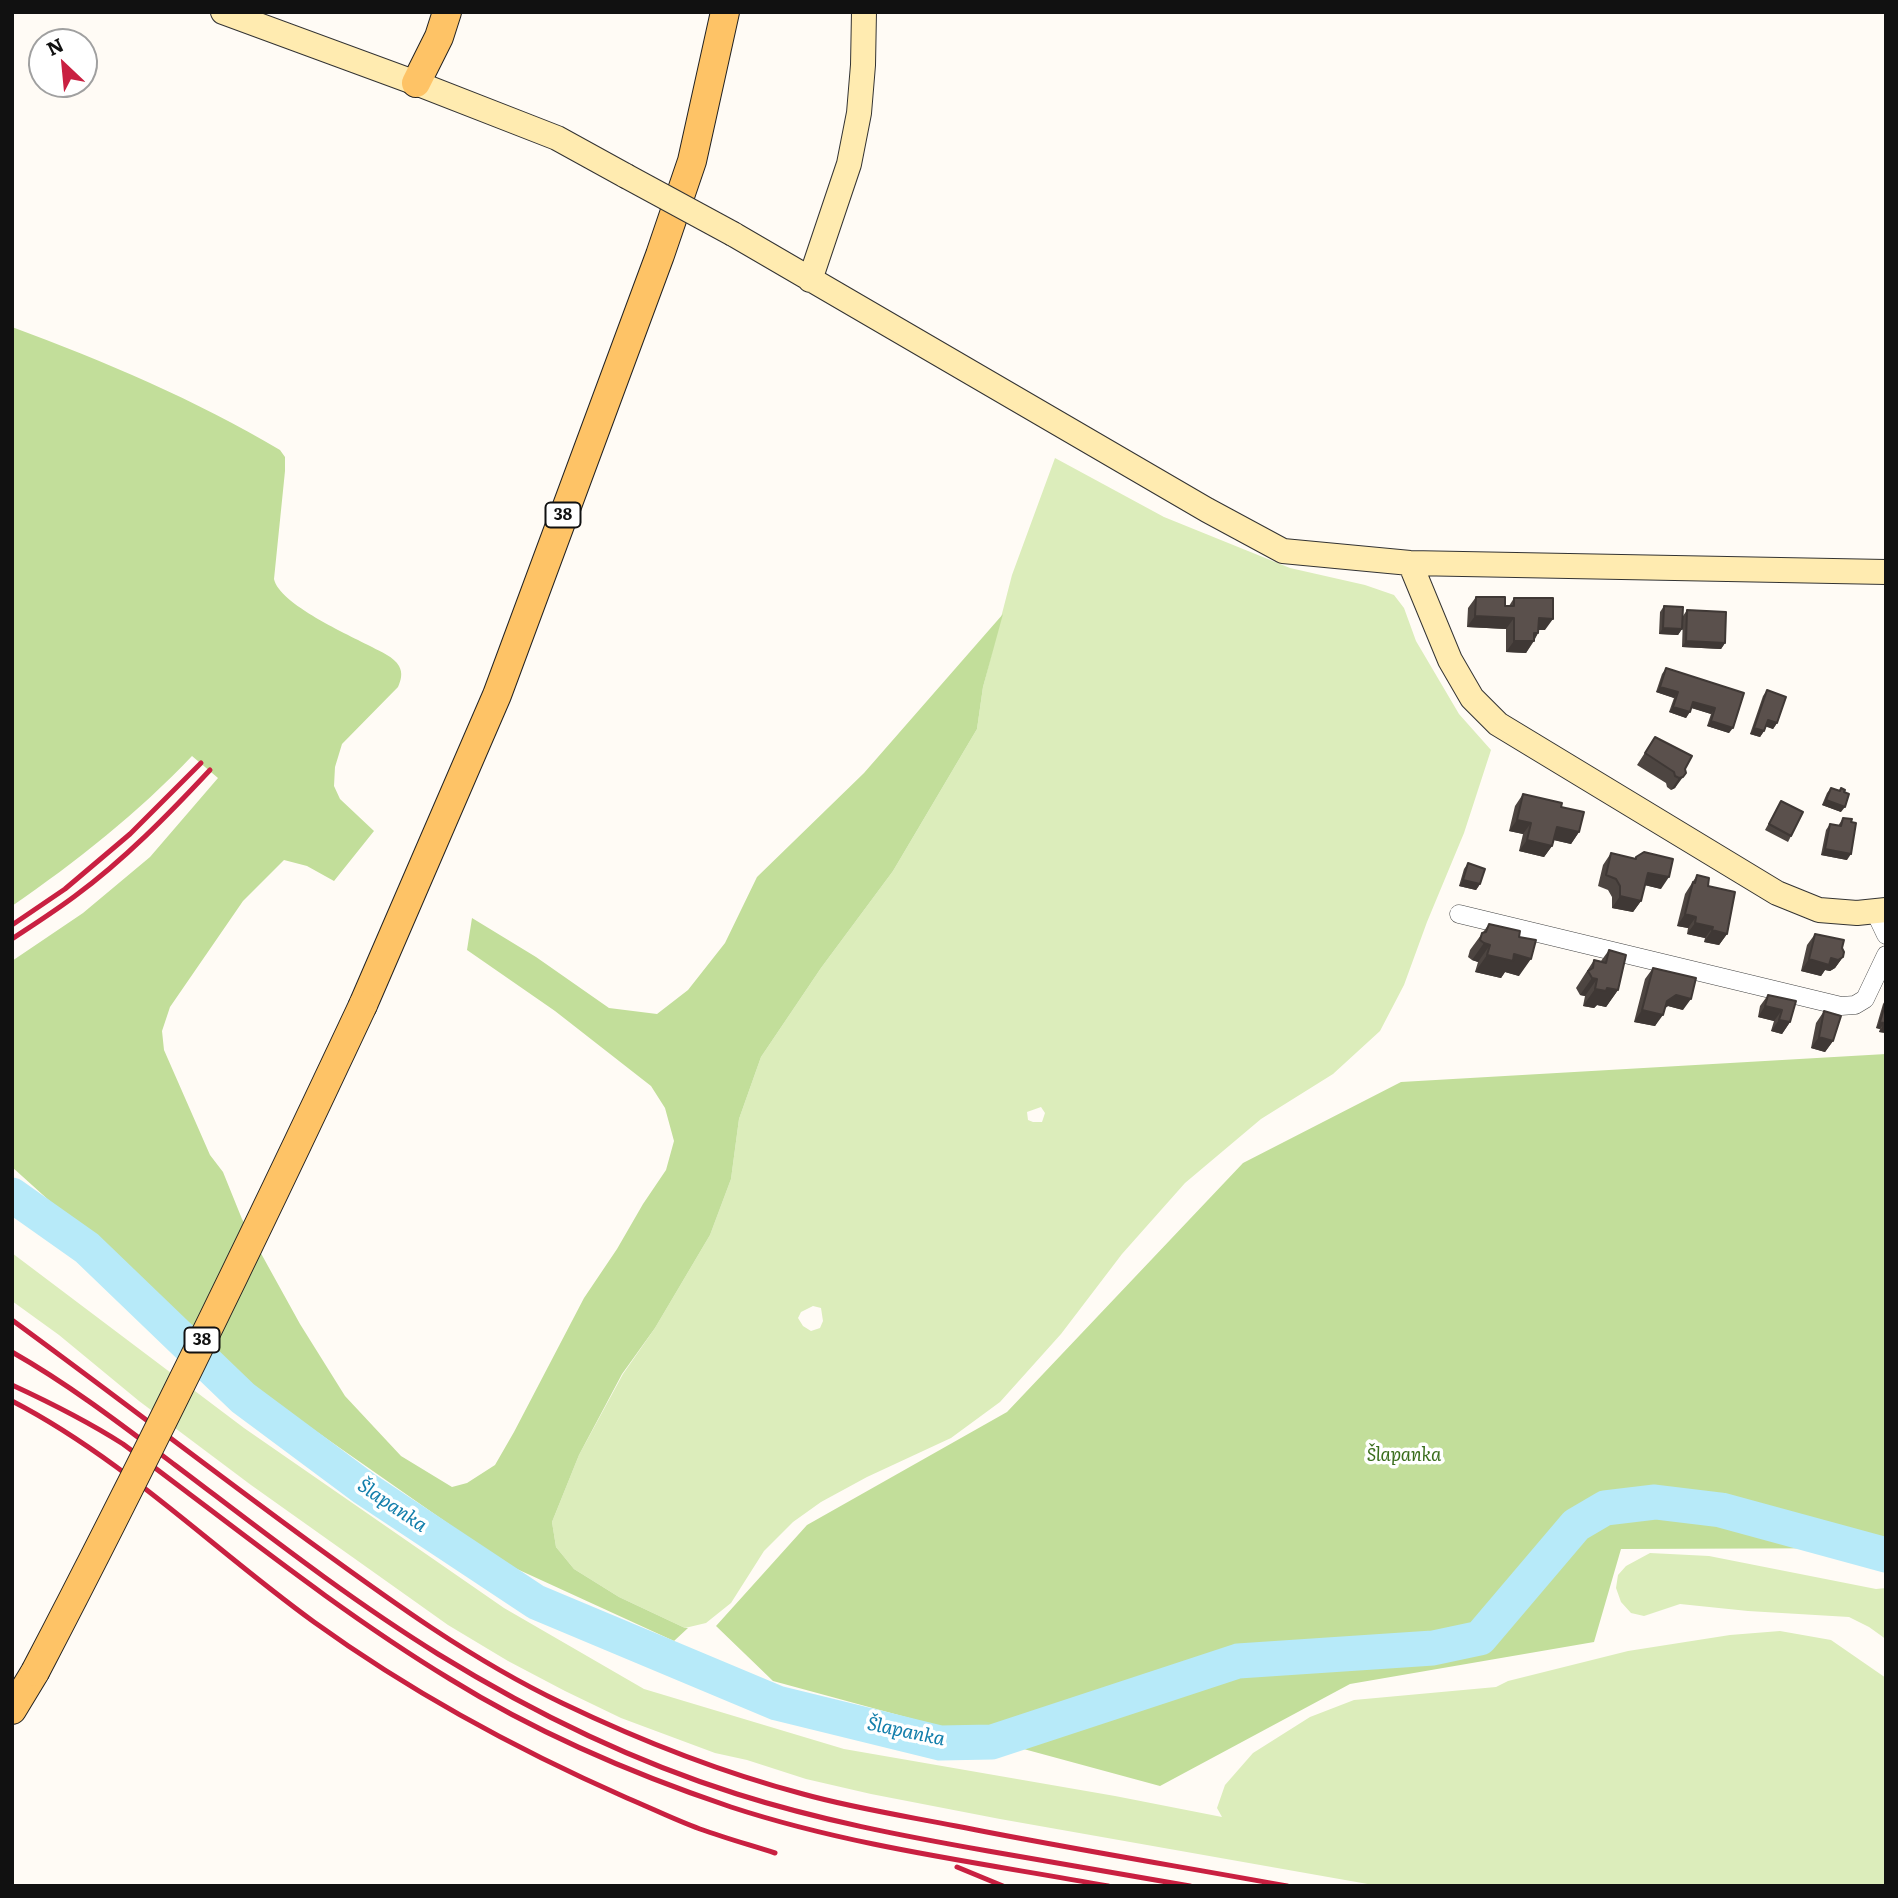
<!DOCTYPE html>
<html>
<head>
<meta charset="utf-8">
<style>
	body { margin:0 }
	#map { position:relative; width:1898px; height:1898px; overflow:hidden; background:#fffbf5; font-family:Literata,serif }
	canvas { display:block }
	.frame { position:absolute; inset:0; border:14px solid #111; pointer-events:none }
	.north { position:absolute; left:28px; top:28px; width:70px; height:70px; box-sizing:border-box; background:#fff; border:2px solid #a0a0a0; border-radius:50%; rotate:334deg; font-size:19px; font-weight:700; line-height:28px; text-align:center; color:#111 }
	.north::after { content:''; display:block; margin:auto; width:24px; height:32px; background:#c92041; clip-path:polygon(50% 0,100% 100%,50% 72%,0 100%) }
</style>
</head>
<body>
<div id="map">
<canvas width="1898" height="1898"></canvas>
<div class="frame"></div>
<div class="north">N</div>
</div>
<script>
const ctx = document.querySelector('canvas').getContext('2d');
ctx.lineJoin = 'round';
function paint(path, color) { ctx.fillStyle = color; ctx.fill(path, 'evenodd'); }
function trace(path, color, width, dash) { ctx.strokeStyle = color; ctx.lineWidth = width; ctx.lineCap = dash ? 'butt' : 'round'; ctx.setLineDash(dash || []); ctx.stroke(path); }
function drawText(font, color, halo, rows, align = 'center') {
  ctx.font = font + ' Literata,serif'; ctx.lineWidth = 7; ctx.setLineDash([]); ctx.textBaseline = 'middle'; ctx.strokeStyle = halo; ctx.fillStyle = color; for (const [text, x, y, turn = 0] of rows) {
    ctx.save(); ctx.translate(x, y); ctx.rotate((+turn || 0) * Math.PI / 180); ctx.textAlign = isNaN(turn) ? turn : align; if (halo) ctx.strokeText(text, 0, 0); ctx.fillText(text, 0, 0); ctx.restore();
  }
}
paint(new Path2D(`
	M 1055,458 L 1164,517 L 1290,568 L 1365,585 L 1394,595 L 1404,608 L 1416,641 L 1459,714 L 1491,750 L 1464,833 L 1427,922 L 1404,985 L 1380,1031 L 1333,1074 L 1261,1119 L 1185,1183 L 1122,1254 L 1061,1334 L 1000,1402 L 951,1438 L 867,1477 L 821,1502 L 793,1522 L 764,1551 L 731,1603 L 706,1623 L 685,1628 L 619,1597 L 574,1569 L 556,1547 L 552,1522 L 579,1455 L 623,1374 L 655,1328 L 710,1235 L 731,1179 L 739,1119 L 761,1057 L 821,968 L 893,871 L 977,729 L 983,687 L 1012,575 ZM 1041,1107 L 1045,1113 L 1042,1122 L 1033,1122 L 1028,1120 L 1027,1112 ZM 813,1306 L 821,1308 L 823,1321 L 820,1328 L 811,1331 L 803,1326 L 798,1318 L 801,1312 Z
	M 12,1253 L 244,1428 L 504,1608 L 644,1689 L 844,1749 L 1115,1796 L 1222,1817 L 1217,1808 L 1225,1785 L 1253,1753 L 1310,1717 L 1354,1700 L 1496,1687 L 1508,1681 L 1628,1651 L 1730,1635 L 1780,1631 L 1831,1640 L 1886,1678 L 1886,1886 L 1379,1886 L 1000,1819 L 871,1794 L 806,1779 L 747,1760 L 715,1753 L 621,1718 L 565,1691 L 508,1661 L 448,1625 L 251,1485 L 139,1401 L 59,1335 L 12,1301 Z
	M 1650,1553 L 1709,1556 L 1876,1589 L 1886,1588 L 1886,1640 L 1883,1637 L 1869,1627 L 1849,1617 L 1748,1611 L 1680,1604 L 1644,1616 L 1631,1613 L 1621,1602 L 1616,1588 L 1618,1575 L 1626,1566 Z`), '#dcedbb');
paint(new Path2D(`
	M 12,327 C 104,361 196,400 280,450 L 285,457 L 285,471 L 274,579 C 279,604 349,635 372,647 C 381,652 394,657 399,666 C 403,673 401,680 398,687 L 342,744 L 335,767 L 334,786 L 340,799 L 374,831 L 334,881 L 307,866 L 284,860 L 243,901 L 170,1007 L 162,1031 L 164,1050 L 210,1155 L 223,1172 L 242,1219 L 300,1324 L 345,1396 L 401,1456 L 452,1487 L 467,1483 L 495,1465 L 514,1432 L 584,1298 L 617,1249 L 643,1204 L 666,1170 L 674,1141 L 665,1108 L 651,1086 L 555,1011 L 467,950 L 472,918 L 536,957 L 609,1008 L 657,1014 L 688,990 L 725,943 L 757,877 L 864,773 L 1003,614 L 983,687 L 977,729 L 893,871 L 821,968 L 761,1057 L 739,1119 L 731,1179 L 710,1235 L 655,1328 L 622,1374 L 579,1455 L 552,1522 L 556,1547 L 574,1569 L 619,1597 L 685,1628 L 688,1628 L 674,1641 L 506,1564 L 267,1397 L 12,1167 L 12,961 L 83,913 L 150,857 L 218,778 L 192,756 C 139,812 76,862 12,906 Z
	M 1886,1054 L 1886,1548 L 1621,1549 L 1594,1642 L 1350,1684 L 1160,1786 L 773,1681 L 716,1626 L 807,1525 L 1007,1412 L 1243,1163 L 1401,1082 Z`), '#c2de9a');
trace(new Path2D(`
	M 12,1195 L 87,1248 L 243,1398 L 364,1488 L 536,1602 L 777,1703 L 940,1743 L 992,1742 L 1238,1661 L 1433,1648 L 1480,1638 L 1576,1525 L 1605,1508 L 1655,1502 L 1721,1510 L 1886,1555`), '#b7eaf9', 35);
const street = new Path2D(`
	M 1875,912 L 1886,935
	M 1459,914 L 1841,1006 L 1855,1005 L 1865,999 L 1886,955`);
const secondary = new Path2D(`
	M 223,12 L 416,83 L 557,138 L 626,176
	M 733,234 L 1207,510 L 1283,551 L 1410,563 L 1886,572
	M 810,280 L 849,164 L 859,113 L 863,65 L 864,12
	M 1410,563 L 1450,660 L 1472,698 L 1498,724 L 1777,893 L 1819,910 L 1857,913 L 1886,910`);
const primary = new Path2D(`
	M 416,83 L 439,37 L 447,12
	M 363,1005 L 497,695 L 660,255 L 692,161 L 725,12
	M 12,1710 L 35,1672`);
trace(street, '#444', 19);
trace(secondary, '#333', 26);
trace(primary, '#222', 30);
trace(street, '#fff', 18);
trace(secondary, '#ffebb0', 24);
trace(primary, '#fec366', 28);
trace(new Path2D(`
	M 12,925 L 65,889 L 130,834 L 201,763
	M 12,939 C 33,925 55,911 75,896 C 124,860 168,815 210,770
	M 12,1320 C 112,1393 210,1469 310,1542 C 391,1601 472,1660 562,1703 C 639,1740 720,1772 803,1794 C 853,1808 905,1816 956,1826 C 1066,1848 1177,1866 1287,1886
	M 12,1352 C 70,1385 122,1425 175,1465 C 261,1530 346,1597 438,1654 C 532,1712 632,1761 737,1794 C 819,1820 903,1836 988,1851 C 1055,1863 1123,1874 1190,1886
	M 12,1385 C 51,1403 87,1421 123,1444 C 231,1524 335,1609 450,1679 C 537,1733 633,1774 731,1807 C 853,1847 982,1863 1108,1886
	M 12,1401 C 124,1459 213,1549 314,1622 C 411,1692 518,1750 627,1798 C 651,1808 675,1820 700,1829 C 725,1838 750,1845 775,1853
	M 957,1867 L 1003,1886`), '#c92041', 5);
const secondaryBridge = new Path2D(`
	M 626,176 L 733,234`);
const primaryBridge = new Path2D(`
	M 35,1672 C 150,1452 258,1229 363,1005`);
trace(secondaryBridge, '#333', 26, []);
trace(primaryBridge, '#222', 30, []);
trace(secondaryBridge, '#ffebb0', 24);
trace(primaryBridge, '#fec366', 28);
paint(new Path2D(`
	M 1476,597 L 1509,606 L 1514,598 L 1545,630 L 1539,630 L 1538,633 L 1534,641 L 1526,653 L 1506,652 L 1506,629 L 1467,627 L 1468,608 Z
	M 1664,606 L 1682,629 L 1678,635 L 1659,634 L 1660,612 Z
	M 1687,610 L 1725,643 L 1721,649 L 1682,647 L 1683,616 Z
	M 1666,668 L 1744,693 L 1729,733 L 1707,726 L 1711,714 L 1691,708 L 1686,718 L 1669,712 L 1674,698 L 1656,692 L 1662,674 Z
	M 1767,690 L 1777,723 L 1773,729 L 1766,726 L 1764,731 L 1760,737 L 1750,734 L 1763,696 Z
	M 1655,737 L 1685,769 L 1675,788 L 1671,790 L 1667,787 L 1666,783 L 1637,765 Z
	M 1831,788 L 1839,790 L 1841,788 L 1841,812 L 1822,805 L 1827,793 Z
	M 1523,794 L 1561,807 L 1579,832 L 1571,844 L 1554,840 L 1552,846 L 1544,857 L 1519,851 L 1523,834 L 1509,831 L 1515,806 Z
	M 1781,801 L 1791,836 L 1788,842 L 1765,830 Z
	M 1843,818 L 1847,860 L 1821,855 L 1826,830 L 1830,824 L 1838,826 Z
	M 1611,853 L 1635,859 L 1636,857 L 1661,889 L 1645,885 L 1641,901 L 1633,912 L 1612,908 L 1612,897 L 1608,890 L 1598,886 L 1603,865 Z
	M 1468,863 L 1480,884 L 1476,890 L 1459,886 L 1464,869 Z
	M 1697,875 L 1708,886 L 1727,934 L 1719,945 L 1704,942 L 1705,938 L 1687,934 L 1688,928 L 1677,926 L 1685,894 Z
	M 1489,924 L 1519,937 L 1519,976 L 1505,972 L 1501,978 L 1475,972 L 1478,962 L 1472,960 L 1468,957 L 1470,950 Z
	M 1815,934 L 1842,948 L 1843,957 L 1835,968 L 1830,971 L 1825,970 L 1821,976 L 1801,971 L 1807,945 Z
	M 1609,950 L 1618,990 L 1606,1007 L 1597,1005 L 1594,1008 L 1583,1006 L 1585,996 L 1580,995 L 1576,988 L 1594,960 L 1601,961 Z
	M 1653,968 L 1683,1010 L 1668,1006 L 1665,1008 L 1655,1026 L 1634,1022 L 1645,979 Z
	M 1768,995 L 1790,1022 L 1782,1034 L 1771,1031 L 1774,1021 L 1758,1017 L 1760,1006 Z
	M 1886,999 L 1886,1033 L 1879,1032 L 1880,1029 L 1876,1028 L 1883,1004 Z
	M 1824,1011 L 1833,1041 L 1825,1052 L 1811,1048 L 1816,1023 Z`), '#4d4541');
paint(new Path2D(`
	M 1475,616 L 1514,618 L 1506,629 L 1467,627 Z
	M 1539,618 L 1553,619 L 1545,630 L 1531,630 Z
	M 1663,628 L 1682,629 L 1678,635 L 1659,634 Z
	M 1534,633 L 1538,633 L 1526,653 L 1506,652 L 1514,641 Z
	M 1686,641 L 1725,643 L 1721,649 L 1682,647 Z
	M 1660,687 L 1678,692 L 1674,698 L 1656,692 Z
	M 1693,702 L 1715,708 L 1711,714 L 1689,707 Z
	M 1673,707 L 1690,712 L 1686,718 L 1669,712 Z
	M 1768,720 L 1777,723 L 1773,729 L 1764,726 Z
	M 1711,721 L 1733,728 L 1729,733 L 1707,726 Z
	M 1754,728 L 1764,731 L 1760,737 L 1750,734 Z
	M 1683,777 L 1675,788 L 1671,790 L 1679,778 Z
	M 1826,800 L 1845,807 L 1841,812 L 1822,805 Z
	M 1517,820 L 1531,823 L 1523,834 L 1509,831 Z
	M 1557,827 L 1579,832 L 1571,844 L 1549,839 Z
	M 1527,840 L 1552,846 L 1544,857 L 1519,851 Z
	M 1825,849 L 1851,854 L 1847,860 L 1821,855 Z
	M 1648,873 L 1669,877 L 1661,889 L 1640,884 Z
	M 1463,880 L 1480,884 L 1476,890 L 1459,886 Z
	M 1620,896 L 1641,901 L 1633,912 L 1612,908 Z
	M 1685,914 L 1696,917 L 1688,928 L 1677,926 Z
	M 1695,923 L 1713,927 L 1705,938 L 1687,934 Z
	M 1712,930 L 1727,934 L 1719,945 L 1704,942 Z
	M 1484,943 L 1490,945 L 1478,962 L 1472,960 Z
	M 1514,954 L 1531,959 L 1519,976 L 1505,972 L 1501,978 L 1475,972 L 1487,955 Z
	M 1843,957 L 1835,968 L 1830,971 L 1825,970 L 1821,976 L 1801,971 L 1809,959 Z
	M 1592,978 L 1597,979 L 1585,996 L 1580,995 Z
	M 1607,988 L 1618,990 L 1606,1007 L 1597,1005 L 1594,1008 L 1583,1006 L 1595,989 Z
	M 1676,995 L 1691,999 L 1683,1010 L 1668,1006 L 1659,1012 L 1667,1001 Z
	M 1765,1006 L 1782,1010 L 1774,1021 L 1758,1017 Z
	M 1642,1010 L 1663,1015 L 1655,1026 L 1634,1022 Z
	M 1779,1020 L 1790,1022 L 1782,1034 L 1771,1031 Z
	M 1880,1022 L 1884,1023 L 1880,1029 L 1876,1028 Z
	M 1883,1026 L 1886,1026 L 1886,1033 L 1879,1032 Z
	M 1819,1037 L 1833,1041 L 1825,1052 L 1811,1048 Z`), '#3f3835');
const building = new Path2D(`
	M 1476,597 L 1505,597 L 1505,606 L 1514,606 L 1514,598 L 1553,598 L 1553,619 L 1539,618 L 1538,633 L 1534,633 L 1534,641 L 1514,641 L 1514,618 L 1475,616 Z
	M 1664,606 L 1683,607 L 1682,629 L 1663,628 Z
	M 1687,610 L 1726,612 L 1725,643 L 1686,641 Z
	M 1666,668 L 1744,693 L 1733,728 L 1711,721 L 1715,708 L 1693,702 L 1690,712 L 1673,707 L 1678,692 L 1660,687 Z
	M 1767,690 L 1786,697 L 1777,723 L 1768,720 L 1764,731 L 1754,728 Z
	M 1655,737 L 1692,756 L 1685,769 L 1686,773 L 1683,777 L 1679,778 L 1675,776 L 1674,772 L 1645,753 Z
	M 1831,788 L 1840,791 L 1841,788 L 1845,790 L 1844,792 L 1849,794 L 1845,807 L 1826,800 Z
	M 1523,794 L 1562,803 L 1561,807 L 1584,812 L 1579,832 L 1557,827 L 1552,846 L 1527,840 L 1531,823 L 1517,820 Z
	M 1781,801 L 1803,812 L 1791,836 L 1769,824 Z
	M 1843,818 L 1852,819 L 1851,822 L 1856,823 L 1851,854 L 1825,849 L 1830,824 L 1841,826 Z
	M 1644,852 L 1673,859 L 1669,877 L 1648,873 L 1641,901 L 1620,896 L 1620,886 L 1616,879 L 1606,875 L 1611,853 L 1636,859 L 1636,857 Z
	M 1468,863 L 1485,869 L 1480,884 L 1463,880 Z
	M 1697,875 L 1709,878 L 1708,886 L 1735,892 L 1727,934 L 1712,930 L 1713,927 L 1695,923 L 1696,917 L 1685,914 L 1693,882 L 1695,883 Z
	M 1489,924 L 1520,931 L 1519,937 L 1536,940 L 1531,959 L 1514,954 L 1513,961 L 1487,955 L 1490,945 L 1484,943 L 1480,940 L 1482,933 L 1486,932 Z
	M 1815,934 L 1844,940 L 1842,948 L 1844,952 L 1843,957 L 1838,960 L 1831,958 L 1829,965 L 1809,959 Z
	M 1609,950 L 1626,955 L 1618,990 L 1607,988 L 1606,991 L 1595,989 L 1597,979 L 1592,978 L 1588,971 L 1593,968 L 1594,960 L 1606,963 Z
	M 1653,968 L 1696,978 L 1691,999 L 1676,995 L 1667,1001 L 1663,1015 L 1642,1010 Z
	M 1768,995 L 1796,1001 L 1790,1022 L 1779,1020 L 1782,1010 L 1765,1006 Z
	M 1886,1001 L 1886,1026 L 1883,1026 L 1884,1023 L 1880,1022 Z
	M 1824,1011 L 1841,1016 L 1833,1041 L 1819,1037 Z`);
paint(building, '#5a504c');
trace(building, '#3f3835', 2);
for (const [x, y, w] of [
	[563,515,35],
	[202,1340,35]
]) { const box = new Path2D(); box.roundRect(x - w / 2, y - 12.5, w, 25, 5); ctx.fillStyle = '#fff'; ctx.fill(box); trace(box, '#111', 2); }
drawText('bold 16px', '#111', null, [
	["38",563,515],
	["38",202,1340]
]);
drawText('italic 18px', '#396d1c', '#fff', [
	["Šlapanka",1404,1456]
]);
drawText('italic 19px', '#127eab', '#fff', [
	["Šlapanka",392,1506,34],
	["Šlapanka",906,1732,12]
]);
</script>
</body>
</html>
